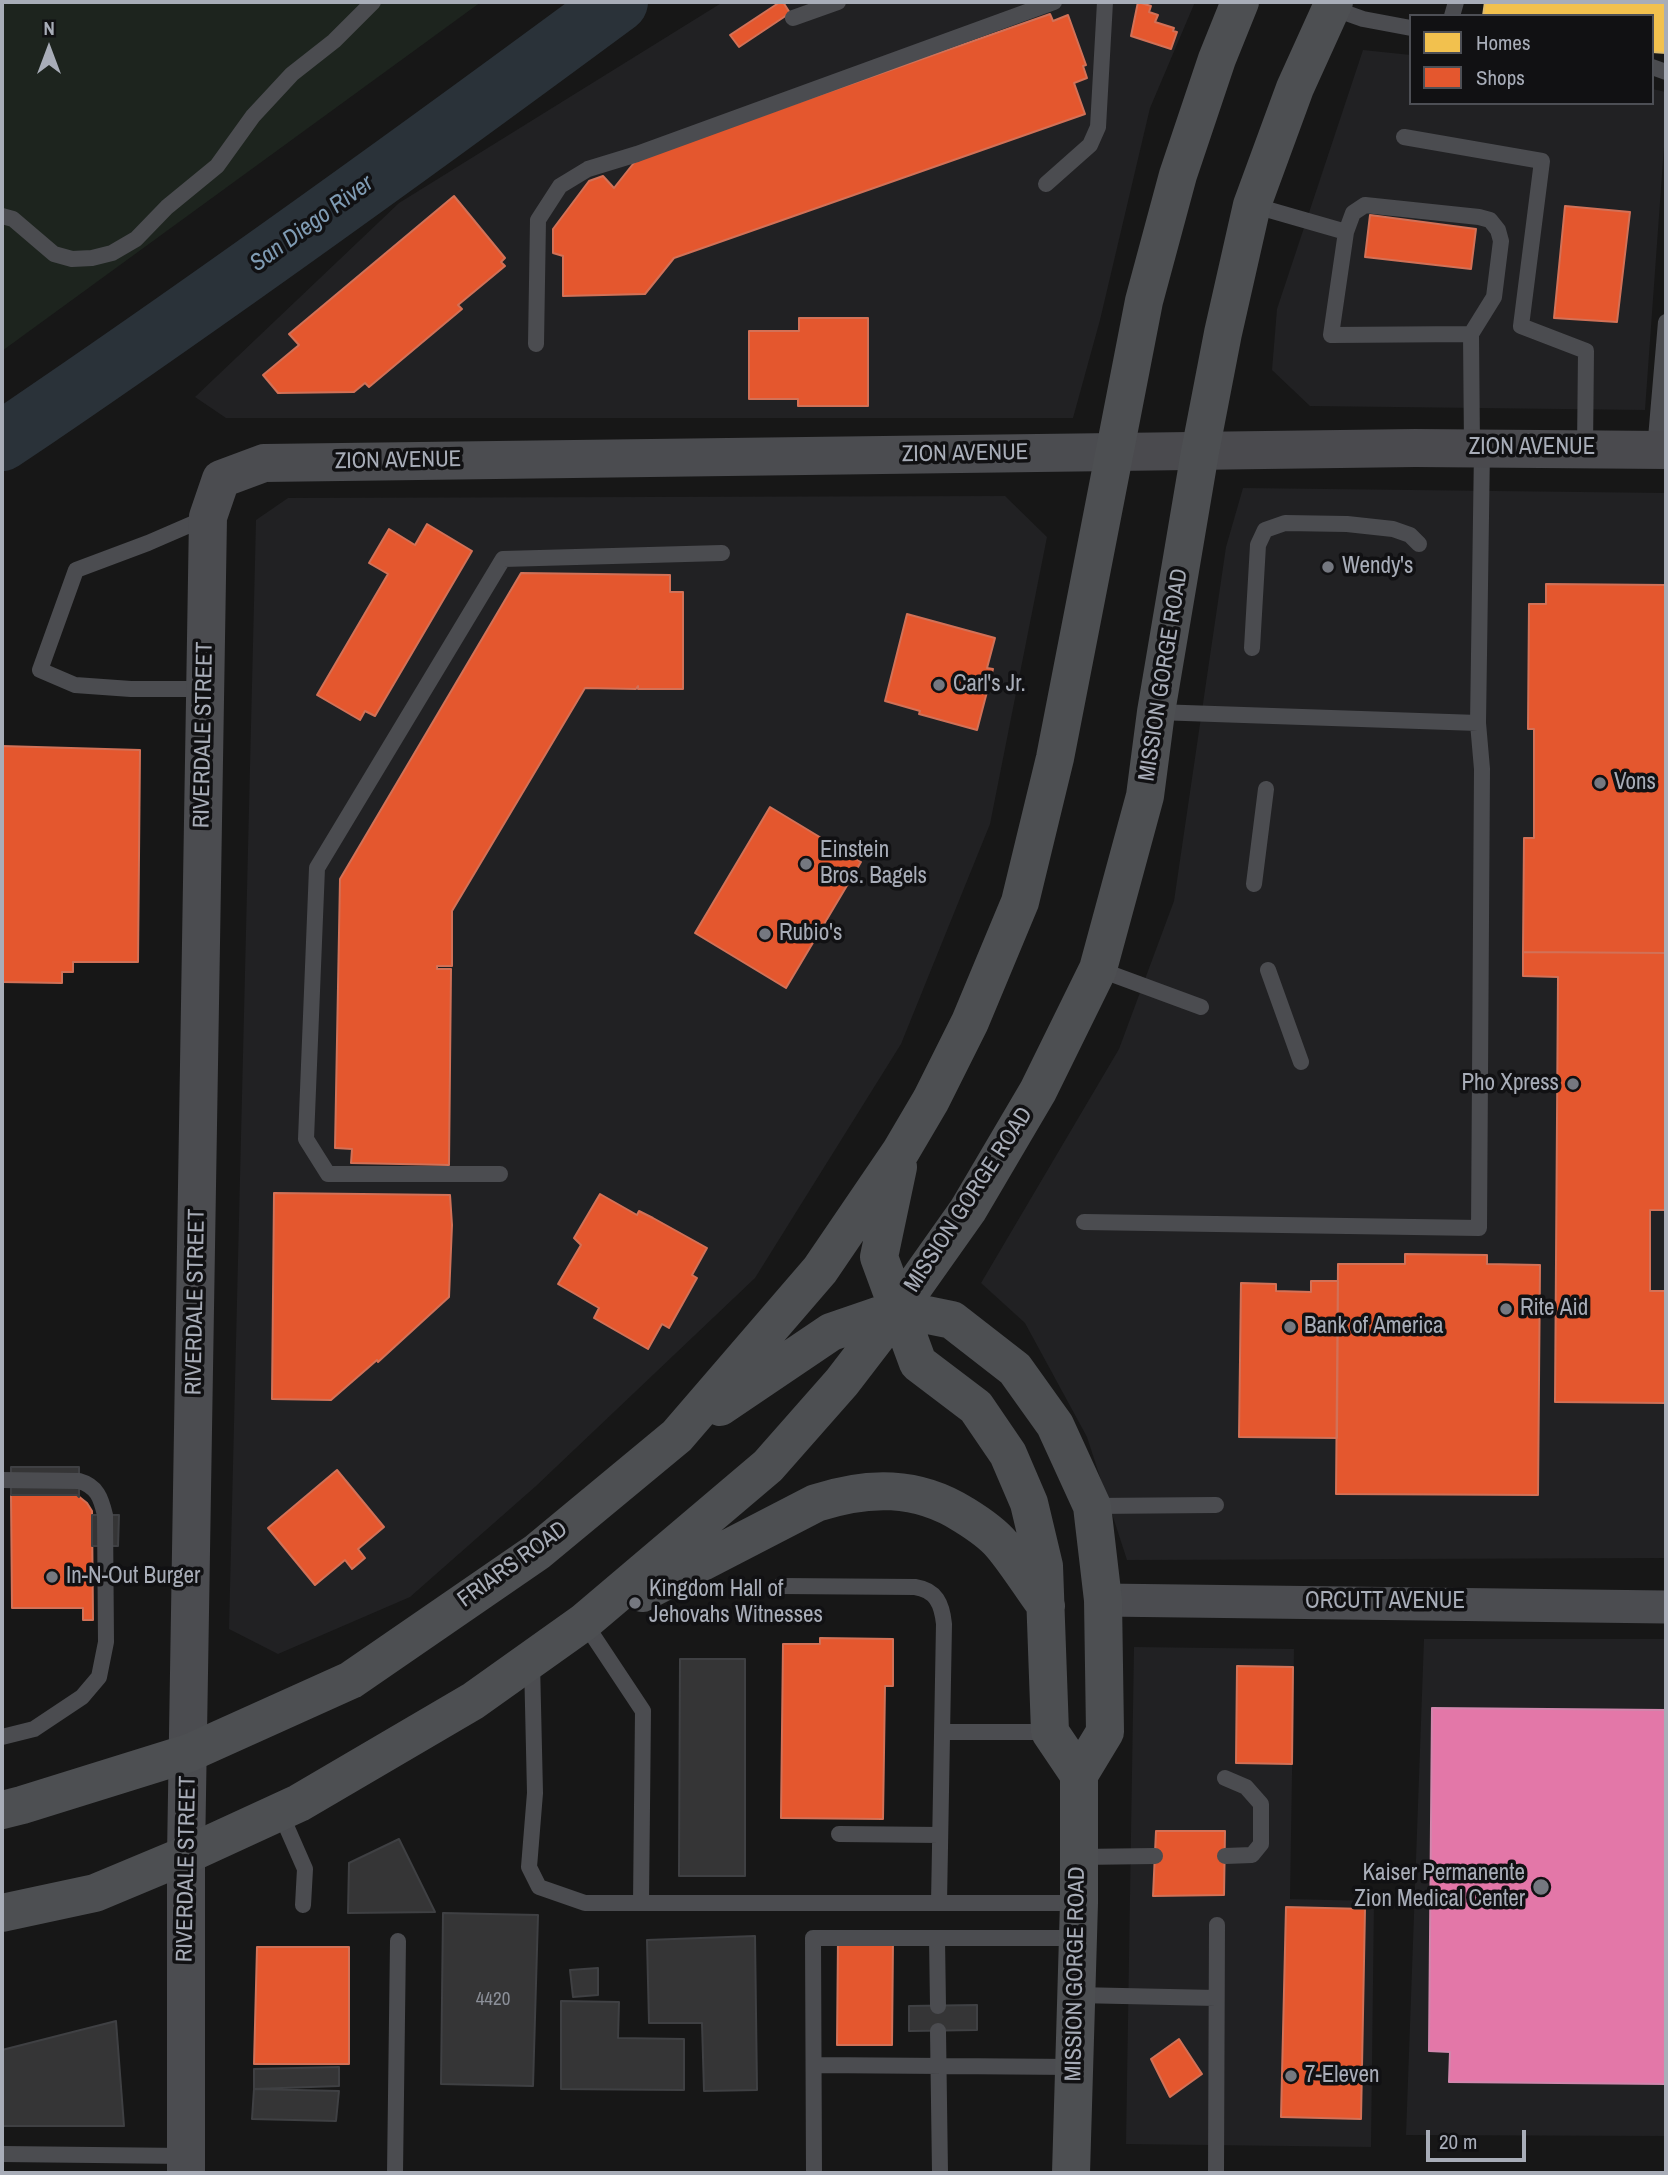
<!DOCTYPE html>
<html>
<head>
<meta charset="utf-8">
<style>
	body { margin:0 }
	#map { position:relative; width:1668px; height:2175px; overflow:hidden; background:#171717; font-family:"Archivo Narrow",sans-serif }
	canvas { display:block }
	.frame { position:absolute; inset:0; border:4px solid #a8adb8; pointer-events:none }
	.legend { position:absolute; left:1409px; top:14px; width:245px; height:91px; box-sizing:border-box; background:#111113; border:2px solid #4d4f55; margin:0; padding:9px 12px; list-style:none; font-size:21px; color:#a8adb8 }
	.legend li { display:flex; align-items:center; gap:14px; height:35px }
	.legend b { width:35px; border:2px solid #4d4f55 }
	.north { position:absolute; left:14px; top:14px; width:70px; height:70px; -webkit-text-stroke:5px #111113; paint-order:stroke; rotate:0deg; font-size:19px; font-weight:700; line-height:28px; text-align:center; color:#a8adb8 }
	.north::after { content:''; display:block; margin:auto; width:24px; height:32px; background:#a8adb8; clip-path:polygon(50% 0,100% 100%,50% 72%,0 100%) }
	.scale { position:absolute; left:1426px; top:2130px; width:100px; height:32px; box-sizing:border-box; border:4px solid #a8adb8; border-top:0; padding-left:9px; font-size:21px; line-height:24px; white-space:nowrap; color:#a8adb8; -webkit-text-stroke:5px #111113; paint-order:stroke }
</style>
</head>
<body>
<div id="map">
<canvas width="1668" height="2175"></canvas>
<div class="frame"></div>
<ul class="legend">
<li><b style="height:19px;background:#f2c14e"></b>Homes</li>
<li><b style="height:19px;background:#e4572e"></b>Shops</li>
</ul>
<div class="north">N</div>
<div class="scale">20 m</div>
</div>
<script>
const ctx = document.querySelector('canvas').getContext('2d');
ctx.lineJoin = 'round';
function paint(path, color) { ctx.fillStyle = color; ctx.fill(path, 'evenodd'); }
function trace(path, color, width, dash) { ctx.strokeStyle = color; ctx.lineWidth = width; ctx.lineCap = dash ? 'butt' : 'round'; ctx.setLineDash(dash || []); ctx.stroke(path); }
function drawText(font, color, halo, rows, align = 'center') {
  ctx.font = font + ' "Archivo Narrow",sans-serif'; ctx.lineWidth = 7; ctx.setLineDash([]); ctx.textBaseline = 'middle'; ctx.strokeStyle = halo; ctx.fillStyle = color; for (const [text, x, y, turn = 0] of rows) {
    ctx.save(); ctx.translate(x, y); ctx.rotate((+turn || 0) * Math.PI / 180); ctx.textAlign = isNaN(turn) ? turn : align; if (halo) ctx.strokeText(text, 0, 0); ctx.fillText(text, 0, 0); ctx.restore();
  }
}
paint(new Path2D(`
	M 723,2 L 1195,2 L 1150,108 L 1100,320 L 1073,418 L 226,418 L 195,397 L 399,203 Z
	M 1363,50 L 1411,55 L 1411,103 L 1652,103 L 1652,89 L 1666,92 L 1666,119 L 1645,410 L 1310,406 L 1272,370 L 1277,309 Z
	M 1243,488 L 1666,493 L 1666,1558 L 1127,1560 L 1087,1437 L 1025,1323 L 981,1283 L 1119,1049 L 1174,901 L 1226,547 Z
	M 1005,496 L 1047,537 L 990,824 L 901,1044 L 755,1278 L 536,1486 L 410,1597 L 278,1654 L 229,1629 L 256,520 L 288,498 Z
	M 1424,1639 L 1666,1639 L 1666,2136 L 1406,2135 Z
	M 1134,1647 L 1294,1649 L 1290,1899 L 1374,1901 L 1371,2147 L 1126,2144 Z`), '#212123');
paint(new Path2D(`
	M 2,2 L 481,2 L 2,351 Z`), '#1d241e');
const homes = new Path2D(`
	M 1485,2 L 1666,2 L 1666,53 L 1652,52 L 1652,16 L 1483,16 Z`);
paint(homes, '#f2c14e');
trace(homes, '#dcbb6e', 2);
const shops = new Path2D(`
	M 780,2 L 783,2 L 790,13 L 739,47 L 730,35 Z
	M 1138,2 L 1151,6 L 1149,12 L 1158,15 L 1155,22 L 1174,28 L 1173,31 L 1177,32 L 1171,49 L 1131,36 Z
	M 1050,14 L 1053,21 L 1068,15 L 1086,65 L 1083,66 L 1087,78 L 1074,83 L 1085,114 L 674,258 L 645,294 L 563,296 L 563,256 L 553,253 L 553,229 L 589,181 L 603,176 L 614,188 L 637,159 Z
	M 454,196 L 505,258 L 501,262 L 505,266 L 458,305 L 462,309 L 369,387 L 365,383 L 354,392 L 278,393 L 263,375 L 299,345 L 289,334 Z
	M 1565,206 L 1630,212 L 1617,322 L 1554,318 Z
	M 1370,215 L 1476,229 L 1471,269 L 1365,257 Z
	M 799,318 L 868,318 L 868,406 L 798,406 L 798,399 L 749,399 L 749,331 L 799,331 Z
	M 427,524 L 472,551 L 375,716 L 365,711 L 360,720 L 317,695 L 388,574 L 369,563 L 389,529 L 415,545 Z
	M 521,573 L 670,575 L 670,592 L 683,592 L 683,689 L 638,689 L 638,686 L 636,689 L 585,688 L 452,911 L 452,966 L 437,966 L 437,969 L 451,969 L 449,1165 L 351,1163 L 352,1149 L 335,1148 L 340,879 Z
	M 1546,584 L 1666,585 L 1666,953 L 1523,952 L 1524,838 L 1534,838 L 1534,729 L 1528,729 L 1529,604 L 1546,604 Z
	M 907,614 L 995,638 L 987,668 L 993,669 L 977,730 L 919,714 L 920,711 L 885,701 Z
	M 2,746 L 140,750 L 138,962 L 73,962 L 73,972 L 62,972 L 62,983 L 2,982 Z
	M 770,807 L 861,862 L 786,988 L 695,933 Z
	M 1523,952 L 1666,953 L 1666,1210 L 1650,1210 L 1650,1291 L 1666,1291 L 1666,1403 L 1555,1402 L 1558,977 L 1523,976 Z
	M 274,1193 L 450,1195 L 452,1225 L 449,1297 L 378,1362 L 377,1360 L 331,1400 L 272,1399 Z
	M 600,1194 L 637,1215 L 639,1211 L 653,1218 L 707,1248 L 692,1275 L 697,1278 L 669,1328 L 662,1324 L 648,1349 L 594,1318 L 599,1308 L 558,1284 L 581,1245 L 574,1238 Z
	M 1405,1254 L 1487,1255 L 1487,1264 L 1540,1265 L 1538,1495 L 1336,1494 L 1338,1264 L 1405,1264 Z
	M 1311,1281 L 1338,1281 L 1337,1438 L 1239,1437 L 1241,1283 L 1276,1284 L 1276,1291 L 1311,1292 Z
	M 337,1470 L 384,1527 L 358,1549 L 365,1558 L 352,1569 L 345,1560 L 315,1585 L 268,1528 Z
	M 11,1495 L 77,1495 L 87,1503 L 92,1511 L 93,1620 L 83,1620 L 83,1608 L 12,1608 Z
	M 820,1638 L 893,1639 L 893,1686 L 885,1686 L 883,1819 L 781,1818 L 783,1644 L 820,1644 Z
	M 1237,1666 L 1293,1667 L 1292,1764 L 1236,1763 Z
	M 1156,1831 L 1225,1831 L 1224,1895 L 1153,1896 Z
	M 1286,1907 L 1365,1909 L 1361,2119 L 1281,2117 Z
	M 838,1938 L 893,1940 L 892,2045 L 837,2045 Z
	M 257,1947 L 349,1947 L 349,2064 L 254,2064 Z
	M 1179,2039 L 1202,2074 L 1170,2097 L 1151,2059 Z`);
paint(shops, '#e4572e');
trace(shops, '#d27157', 2);
const health = new Path2D(`
	M 1432,1708 L 1666,1710 L 1666,2084 L 1449,2082 L 1450,2052 L 1429,2051 Z`);
paint(health, '#e377a8');
trace(health, '#d187ad', 2);
trace(new Path2D(`
	M 2,441 C 211,300 415,152 618,2`), '#2a3239', 60);
const building = new Path2D(`
	M 11,1467 L 79,1467 L 79,1497 L 77,1495 L 11,1495 Z
	M 92,1515 L 119,1515 L 118,1546 L 92,1546 Z
	M 680,1659 L 745,1659 L 745,1876 L 679,1876 Z
	M 399,1839 L 435,1912 L 348,1913 L 349,1863 Z
	M 443,1913 L 538,1915 L 533,2086 L 441,2084 Z
	M 755,1936 L 757,2090 L 704,2091 L 702,2023 L 649,2023 L 647,1940 Z
	M 598,1968 L 598,1995 L 573,1997 L 570,1970 Z
	M 561,2001 L 619,2002 L 618,2038 L 684,2039 L 684,2090 L 561,2089 Z
	M 977,2005 L 977,2030 L 909,2031 L 909,2006 Z
	M 116,2021 L 124,2126 L 2,2126 L 2,2050 Z
	M 339,2067 L 339,2086 L 254,2089 L 254,2069 Z
	M 254,2089 L 339,2091 L 336,2121 L 252,2119 Z`);
paint(building, '#353536');
trace(building, '#3f4043', 2);
trace(new Path2D(`
	M 1332,8 L 1363,19 L 1411,28
	M 1452,16 L 1456,2
	M 793,18 L 838,2
	M 1652,67 L 1666,72
	M 1404,137 L 1542,161 L 1521,326 L 1586,351 L 1585,449
	M 1046,184 L 1090,145 L 1098,127 L 1105,2
	M 1252,205 L 1346,232 L 1331,335 L 1471,334 L 1472,448
	M 2,216 L 13,219 L 54,254 L 72,259 L 92,258 L 112,253 L 136,239 L 167,207 L 217,166 L 253,116 L 292,74 L 334,41 L 373,2
	M 1346,232 L 1353,213 L 1365,205 L 1479,217 L 1490,220 L 1498,230 L 1501,241 L 1494,297 L 1471,334
	M 536,344 L 538,220 L 560,186 L 588,169 L 637,154 L 1054,2
	M 1655,450 L 1666,322
	M 1252,648 L 1258,545 L 1265,530 L 1285,523 L 1347,524 L 1393,529 L 1410,535 L 1419,544
	M 205,689 L 131,689 L 75,685 L 40,670 L 76,570 L 148,543 L 208,517
	M 1156,712 L 1478,723
	M 1254,884 L 1266,789
	M 1098,969 L 1201,1007
	M 1268,970 L 1301,1062
	M 500,1174 L 328,1174 L 306,1139 L 317,868 L 503,559 L 722,553
	M 1084,1222 L 1479,1228 L 1482,769 L 1478,723 L 1482,449
	M 2,1480 L 79,1481 C 97,1486 101,1498 105,1515 L 106,1642 L 99,1677 L 82,1697 L 34,1729 L 2,1737
	M 1092,1506 L 1216,1505
	M 780,1586 L 915,1587 C 936,1590 942,1604 944,1624 L 939,1903
	M 584,1622 L 643,1711 L 641,1903
	M 532,1662 L 535,1793 L 529,1867 L 539,1887 L 585,1903 L 1079,1903
	M 943,1732 L 1050,1732
	M 280,1812 L 305,1869 L 303,1905
	M 839,1834 L 940,1835
	M 1225,1856 L 1252,1855 L 1261,1844 L 1261,1804 L 1246,1787 L 1225,1778
	M 1079,1857 L 1155,1856
	M 937,1938 L 938,2006
	M 1076,1995 L 1216,1998
	M 938,2031 L 940,2173
	M 814,2065 L 1074,2067
	M 2,2154 L 186,2156
	M 395,2173 L 398,1941
	M 814,2173 L 813,1938 L 1078,1938
	M 1216,2173 L 1217,1925`), '#4b4c50', 16);
trace(new Path2D(`
	M 1103,1600 L 1666,1607`), '#4b4c50', 33);
trace(new Path2D(`
	M 186,2173 L 186,1855 L 208,517 L 221,479 L 264,463 L 1115,452`), '#4b4c50', 38);
trace(new Path2D(`
	M 1115,452 L 1415,448 L 1666,450`), '#4a4a4e', 38);
trace(new Path2D(`
	M 898,1167 L 879,1257 L 918,1363 L 976,1407 L 1008,1454 L 1029,1503 L 1044,1566 L 1050,1732 L 1079,1775
	M 898,1309 L 952,1320 L 1015,1369 L 1055,1425 L 1092,1506 L 1103,1600 L 1105,1732 L 1079,1775 L 1079,1903 L 1071,2173
	M 720,1407 L 831,1332 L 898,1309
	M 642,1593 L 816,1503 C 868,1486 917,1485 964,1515 C 977,1523 992,1533 1002,1545 C 1018,1564 1031,1586 1046,1606
	M 2,1810 L 22,1805 L 189,1753 L 351,1680 L 537,1552 L 677,1436 L 820,1270 L 901,1151 L 931,1100 L 970,1022 L 1020,902 L 1055,758 L 1144,301 L 1178,175 L 1217,59 L 1240,2
	M 2,1913 L 95,1893 L 186,1855 L 299,1803 L 473,1701 L 584,1622 L 768,1466 L 842,1382 L 898,1309 L 968,1210 L 1038,1091 L 1098,969 L 1145,796 L 1156,712 L 1200,452 L 1223,333 L 1252,205 L 1295,88 L 1334,2`), '#4d4f52', 38);
for (const [x, y, r, color] of [
	[1328,567,7,"#757880"],
	[939,685,7,"#757880"],
	[1600,783,7,"#757880"],
	[806,864,7,"#757880"],
	[765,934,7,"#757880"],
	[1573,1084,7,"#757880"],
	[1506,1309,7,"#757880"],
	[1290,1327,7,"#757880"],
	[52,1577,7,"#757880"],
	[635,1603,7,"#757880"],
	[1541,1887,9,"#757880"],
	[1291,2076,7,"#757880"]
]) { const dot = new Path2D(); dot.arc(x, y, r, 0, 2 * Math.PI); ctx.fillStyle = color; ctx.fill(dot); trace(dot, '#111113', 2.5); }
drawText('19px', '#8b8f98', null, [
	["4420",493,2000]
]);
drawText('23px', '#a8adb8', '#111113', [
	["ZION AVENUE",1532,448],
	["ZION AVENUE",965,454,-1],
	["ZION AVENUE",398,461,-1],
	["MISSION GORGE ROAD",1164,675,-81],
	["RIVERDALE STREET",204,735,-89],
	["MISSION GORGE ROAD",969,1200,-57],
	["RIVERDALE STREET",196,1302,-89],
	["FRIARS ROAD",513,1565,-36],
	["ORCUTT AVENUE",1385,1602],
	["RIVERDALE STREET",187,1869,-89],
	["MISSION GORGE ROAD",1076,1974,-89]
]);
drawText('23px', '#a8adb8', '#111113', [
	["Wendy's",1342,567],
	["Carl's Jr.",953,685],
	["Vons",1614,783],
	["Einstein",820,851],
	["Bros. Bagels",820,877],
	["Rubio's",779,934],
	["Pho Xpress",1559,1084,"right"],
	["Rite Aid",1520,1309],
	["Bank of America",1304,1327],
	["In-N-Out Burger",66,1577],
	["Kingdom Hall of",649,1590],
	["Jehovahs Witnesses",649,1616],
	["Kaiser Permanente",1525,1874,"right"],
	["Zion Medical Center",1525,1900,"right"],
	["7-Eleven",1305,2076]
], 'left');
drawText('italic 24px', '#7f9bb3', '#111113', [
	["San Diego River",312,224,-36]
]);
</script>
</body>
</html>
